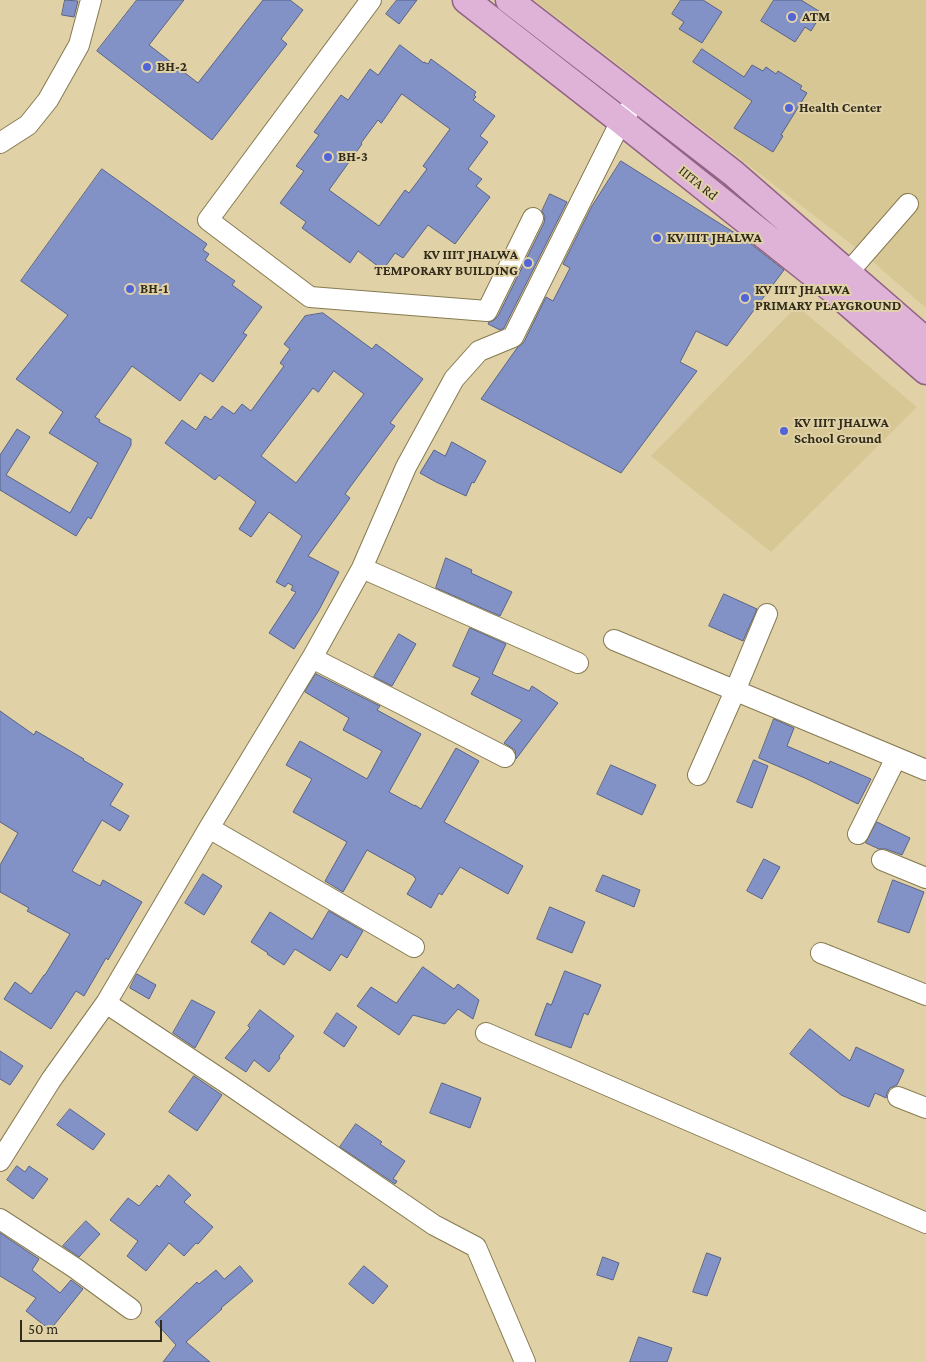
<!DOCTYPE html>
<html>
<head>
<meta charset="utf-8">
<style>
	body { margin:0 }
	#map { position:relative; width:926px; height:1362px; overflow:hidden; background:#e0d2a6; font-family:"Crimson Pro",serif }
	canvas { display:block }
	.scale { position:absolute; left:20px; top:1320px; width:142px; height:22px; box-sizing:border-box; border:2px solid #302b1a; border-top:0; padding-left:6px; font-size:15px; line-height:18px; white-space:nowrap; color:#302b1a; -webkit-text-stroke:4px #e0d2a6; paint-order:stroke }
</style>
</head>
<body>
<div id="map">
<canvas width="926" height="1362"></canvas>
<div class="scale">50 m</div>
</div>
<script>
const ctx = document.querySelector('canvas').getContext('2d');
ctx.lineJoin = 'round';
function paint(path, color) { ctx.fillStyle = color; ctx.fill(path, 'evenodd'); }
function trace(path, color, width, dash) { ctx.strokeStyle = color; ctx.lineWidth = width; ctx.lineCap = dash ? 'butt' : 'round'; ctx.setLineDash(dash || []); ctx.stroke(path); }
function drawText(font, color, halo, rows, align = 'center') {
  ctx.font = font + ' "Crimson Pro",serif'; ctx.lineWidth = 4; ctx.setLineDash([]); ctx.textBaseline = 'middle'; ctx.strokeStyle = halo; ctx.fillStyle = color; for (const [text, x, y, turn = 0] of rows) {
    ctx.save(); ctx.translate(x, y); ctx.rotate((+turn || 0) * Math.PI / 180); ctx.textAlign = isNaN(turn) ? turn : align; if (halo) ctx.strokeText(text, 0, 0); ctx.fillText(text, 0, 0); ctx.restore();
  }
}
paint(new Path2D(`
	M 534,0 L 926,0 L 926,308 L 864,254 Z
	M 797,306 L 917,407 L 771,552 L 651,456 Z`), '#d7c794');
const building = new Path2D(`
	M 65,0 L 78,1 L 74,17 L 62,15 Z
	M 137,0 L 184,0 L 149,45 L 198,83 L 263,0 L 290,0 L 303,10 L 281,39 L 287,44 L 212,140 L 97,51 Z
	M 397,0 L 417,0 L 399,24 L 386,14 Z
	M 681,0 L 703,0 L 722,12 L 702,43 L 679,29 L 684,22 L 672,14 Z
	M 774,0 L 801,0 L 822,13 L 811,31 L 805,27 L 795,42 L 761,21 Z
	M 400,45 L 424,63 L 424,62 L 428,64 L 431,59 L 476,92 L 474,95 L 476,97 L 473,100 L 495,116 L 480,136 L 488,142 L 468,169 L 482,179 L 476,186 L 490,197 L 455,244 L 428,225 L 403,258 L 395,253 L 383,270 L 358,251 L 350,263 L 302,228 L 306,222 L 280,203 L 304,171 L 296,166 L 319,135 L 314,132 L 341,95 L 348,100 L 370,69 L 378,75 ZM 402,94 L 450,129 L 423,166 L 427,169 L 409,193 L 405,190 L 379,226 L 329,190 L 362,144 L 361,143 L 378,120 L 381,123 Z
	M 702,49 L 744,77 L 752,65 L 763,71 L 766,67 L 776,74 L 778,71 L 802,86 L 800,89 L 807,93 L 781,135 L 783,136 L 773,152 L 734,128 L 752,101 L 693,62 Z
	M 621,161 L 746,240 L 784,270 L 727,346 L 696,331 L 680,362 L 697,371 L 621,473 L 481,399 L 517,348 L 524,342 L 546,297 L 553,301 L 570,268 L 563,264 L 592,206 Z
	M 102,169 L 207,244 L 203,250 L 209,254 L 205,260 L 235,281 L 232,285 L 262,307 L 243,333 L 247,335 L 213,382 L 200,373 L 180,401 L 132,366 L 95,417 L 100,420 L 99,422 L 131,439 L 131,445 L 91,519 L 88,517 L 76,536 L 0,490 L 0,455 L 17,429 L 30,437 L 6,475 L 70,513 L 98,463 L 49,433 L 63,412 L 16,379 L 68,315 L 21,281 Z
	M 550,194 L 567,202 L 504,328 L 500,330 L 488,324 L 489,322 L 493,321 L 498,316 L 544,223 L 545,217 L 542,211 Z
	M 323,313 L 372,349 L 376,344 L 423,379 L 390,423 L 395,426 L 345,494 L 350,498 L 308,556 L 339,572 L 319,610 L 294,649 L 269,633 L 296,592 L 291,590 L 293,586 L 288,583 L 285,587 L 276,582 L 302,536 L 269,512 L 251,537 L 239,529 L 256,502 L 219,475 L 215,480 L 165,443 L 182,420 L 196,430 L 205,416 L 211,420 L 222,406 L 234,414 L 242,404 L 251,411 L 284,366 L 280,363 L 290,349 L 284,344 L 305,316 ZM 334,371 L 364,394 L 296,483 L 261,456 L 313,388 L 318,392 Z
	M 452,442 L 486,461 L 474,483 L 472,482 L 466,496 L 436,482 L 420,473 L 434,450 L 445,456 Z
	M 446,558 L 472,570 L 471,573 L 512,592 L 500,616 L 436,588 Z
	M 724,594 L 757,609 L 743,641 L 709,626 Z
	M 470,628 L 506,644 L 492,674 L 529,691 L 532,686 L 558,703 L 516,759 L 515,750 L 504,743 L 522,720 L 471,694 L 480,678 L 453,666 Z
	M 399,634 L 416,644 L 392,686 L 374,677 Z
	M 316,674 L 380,706 L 377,710 L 421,734 L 389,792 L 415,806 L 415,805 L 421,809 L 456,748 L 479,761 L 444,822 L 523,866 L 508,894 L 460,867 L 442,895 L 439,893 L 431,908 L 407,894 L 416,879 L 414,877 L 414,876 L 367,850 L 343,892 L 325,881 L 347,842 L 293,812 L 312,779 L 286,765 L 300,741 L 367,779 L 382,751 L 343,730 L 349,718 L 305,692 Z
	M 0,711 L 34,735 L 36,731 L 84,759 L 83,760 L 123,784 L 110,805 L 129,816 L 120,831 L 102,820 L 72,871 L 100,886 L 103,880 L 142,902 L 108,960 L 106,958 L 84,996 L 76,991 L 51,1029 L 4,999 L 15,982 L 31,994 L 44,975 L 45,975 L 70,934 L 27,911 L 29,908 L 0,892 L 0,865 L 18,833 L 0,822 Z
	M 774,719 L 794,728 L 787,746 L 829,764 L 830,761 L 871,779 L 858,804 L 807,779 L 759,758 Z
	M 754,760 L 768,766 L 752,808 L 737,802 Z
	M 611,765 L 656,785 L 642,815 L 597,794 Z
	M 877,822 L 910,838 L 902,855 L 886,849 L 879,849 L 866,843 Z
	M 764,859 L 780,867 L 762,899 L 747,891 Z
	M 203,874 L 222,886 L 204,915 L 185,903 Z
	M 603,875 L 640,890 L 634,907 L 596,891 Z
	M 893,880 L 924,892 L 909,933 L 878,922 Z
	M 550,907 L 585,922 L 572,953 L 537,939 Z
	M 329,911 L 363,931 L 347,958 L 341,954 L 330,971 L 295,949 L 284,965 L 267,954 L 268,953 L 251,942 L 270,912 L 312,939 Z
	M 423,967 L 454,989 L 458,984 L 479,1000 L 473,1019 L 458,1009 L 445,1024 L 413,1015 L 399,1035 L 357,1006 L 371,987 L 396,1003 Z
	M 565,971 L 601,985 L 588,1015 L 584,1013 L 571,1048 L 535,1035 L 547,1003 L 551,1005 Z
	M 137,974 L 156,985 L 149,999 L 130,988 Z
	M 192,1000 L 215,1012 L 195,1048 L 173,1033 Z
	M 260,1010 L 294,1036 L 279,1056 L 280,1058 L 269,1072 L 254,1060 L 246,1072 L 225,1058 L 250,1028 L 248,1026 Z
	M 337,1013 L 357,1027 L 344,1047 L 324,1033 Z
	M 810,1029 L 850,1061 L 856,1047 L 904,1070 L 897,1085 L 890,1088 L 887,1093 L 886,1098 L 875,1093 L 869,1107 L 841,1095 L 790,1054 Z
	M 0,1051 L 23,1066 L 10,1085 L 0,1079 Z
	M 194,1076 L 222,1095 L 197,1131 L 169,1112 Z
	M 442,1083 L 481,1098 L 470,1128 L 430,1113 Z
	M 70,1109 L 105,1134 L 93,1150 L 57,1125 Z
	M 356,1124 L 382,1142 L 380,1144 L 405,1161 L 393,1179 L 397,1181 L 395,1184 L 340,1147 Z
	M 17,1166 L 25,1172 L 29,1166 L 48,1179 L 33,1199 L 7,1180 Z
	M 169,1175 L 191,1195 L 184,1202 L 213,1227 L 198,1244 L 196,1243 L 184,1256 L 169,1243 L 146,1271 L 127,1256 L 138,1241 L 110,1220 L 128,1198 L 139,1206 L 157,1185 L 159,1187 Z
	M 86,1221 L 100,1234 L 79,1257 L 63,1246 Z
	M 0,1233 L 39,1259 L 32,1270 L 60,1293 L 71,1280 L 83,1289 L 50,1330 L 26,1311 L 36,1298 L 0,1276 Z
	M 707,1253 L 721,1258 L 707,1296 L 693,1292 Z
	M 603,1257 L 619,1263 L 613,1280 L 597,1275 Z
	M 240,1266 L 253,1281 L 221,1308 L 222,1309 L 186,1342 L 210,1362 L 163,1362 L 176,1345 L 155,1322 L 197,1282 L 199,1284 L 216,1270 L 224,1279 Z
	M 364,1266 L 388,1286 L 373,1304 L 349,1284 Z
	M 639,1337 L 672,1348 L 667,1362 L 630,1362 Z`);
paint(building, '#8291c6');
trace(building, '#596387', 1);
const minor = new Path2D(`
	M 371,0 L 208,220 L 310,297 L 487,311 L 533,218
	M 0,143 L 28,125 L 48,100 L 79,45 L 91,0
	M 839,283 L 908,204
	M 362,568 L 578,663
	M 614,640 L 926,770
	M 312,658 L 505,757
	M 698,775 L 735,691 L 767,614
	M 209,828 L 414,947
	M 858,834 L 896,758
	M 882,860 L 926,878
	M 821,953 L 926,995
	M 106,1003 L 228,1084 L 434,1225 L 476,1247 L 525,1362
	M 486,1033 L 926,1223
	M 898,1097 L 926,1108
	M 0,1161 L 51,1080 L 106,1003 L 209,828 L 312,658 L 362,568 L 406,467 L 454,379 L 479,351 L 513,337 L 621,121 L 629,110
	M 0,1219 L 75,1268 L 131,1309`);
const major = new Path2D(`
	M 466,0 L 621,121 L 833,290 L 926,371
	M 509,0 L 733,173 L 926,341`);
trace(minor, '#877a51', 22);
trace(major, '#936285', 29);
trace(minor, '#fff', 20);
trace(major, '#dfb3d8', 26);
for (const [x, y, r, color] of [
	[792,17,5,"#5164d9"],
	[147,67,5,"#5164d9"],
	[789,108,5,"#5164d9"],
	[328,157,5,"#5164d9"],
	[657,238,5,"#5164d9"],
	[528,263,5,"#5164d9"],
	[130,289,5,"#5164d9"],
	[745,298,5,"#5164d9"],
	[784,431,5,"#5164d9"]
]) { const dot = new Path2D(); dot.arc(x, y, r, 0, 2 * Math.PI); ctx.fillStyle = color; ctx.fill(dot); trace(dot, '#e0d2a6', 2); }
drawText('bold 14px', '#302b1a', '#e0d2a6', [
	["ATM",802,17],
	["BH-2",157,67],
	["Health Center",799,108],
	["BH-3",338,157],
	["KV IIIT JHALWA",667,238],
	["KV IIIT JHALWA",518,255,"right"],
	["TEMPORARY BUILDING",518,271,"right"],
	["BH-1",140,289],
	["KV IIIT JHALWA",755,290],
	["PRIMARY PLAYGROUND",755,306],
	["KV IIIT JHALWA",794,423],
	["School Ground",794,439]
], 'left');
drawText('14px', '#302b1a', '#e0d2a6', [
	["IIITA Rd",698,183,39]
]);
</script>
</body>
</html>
